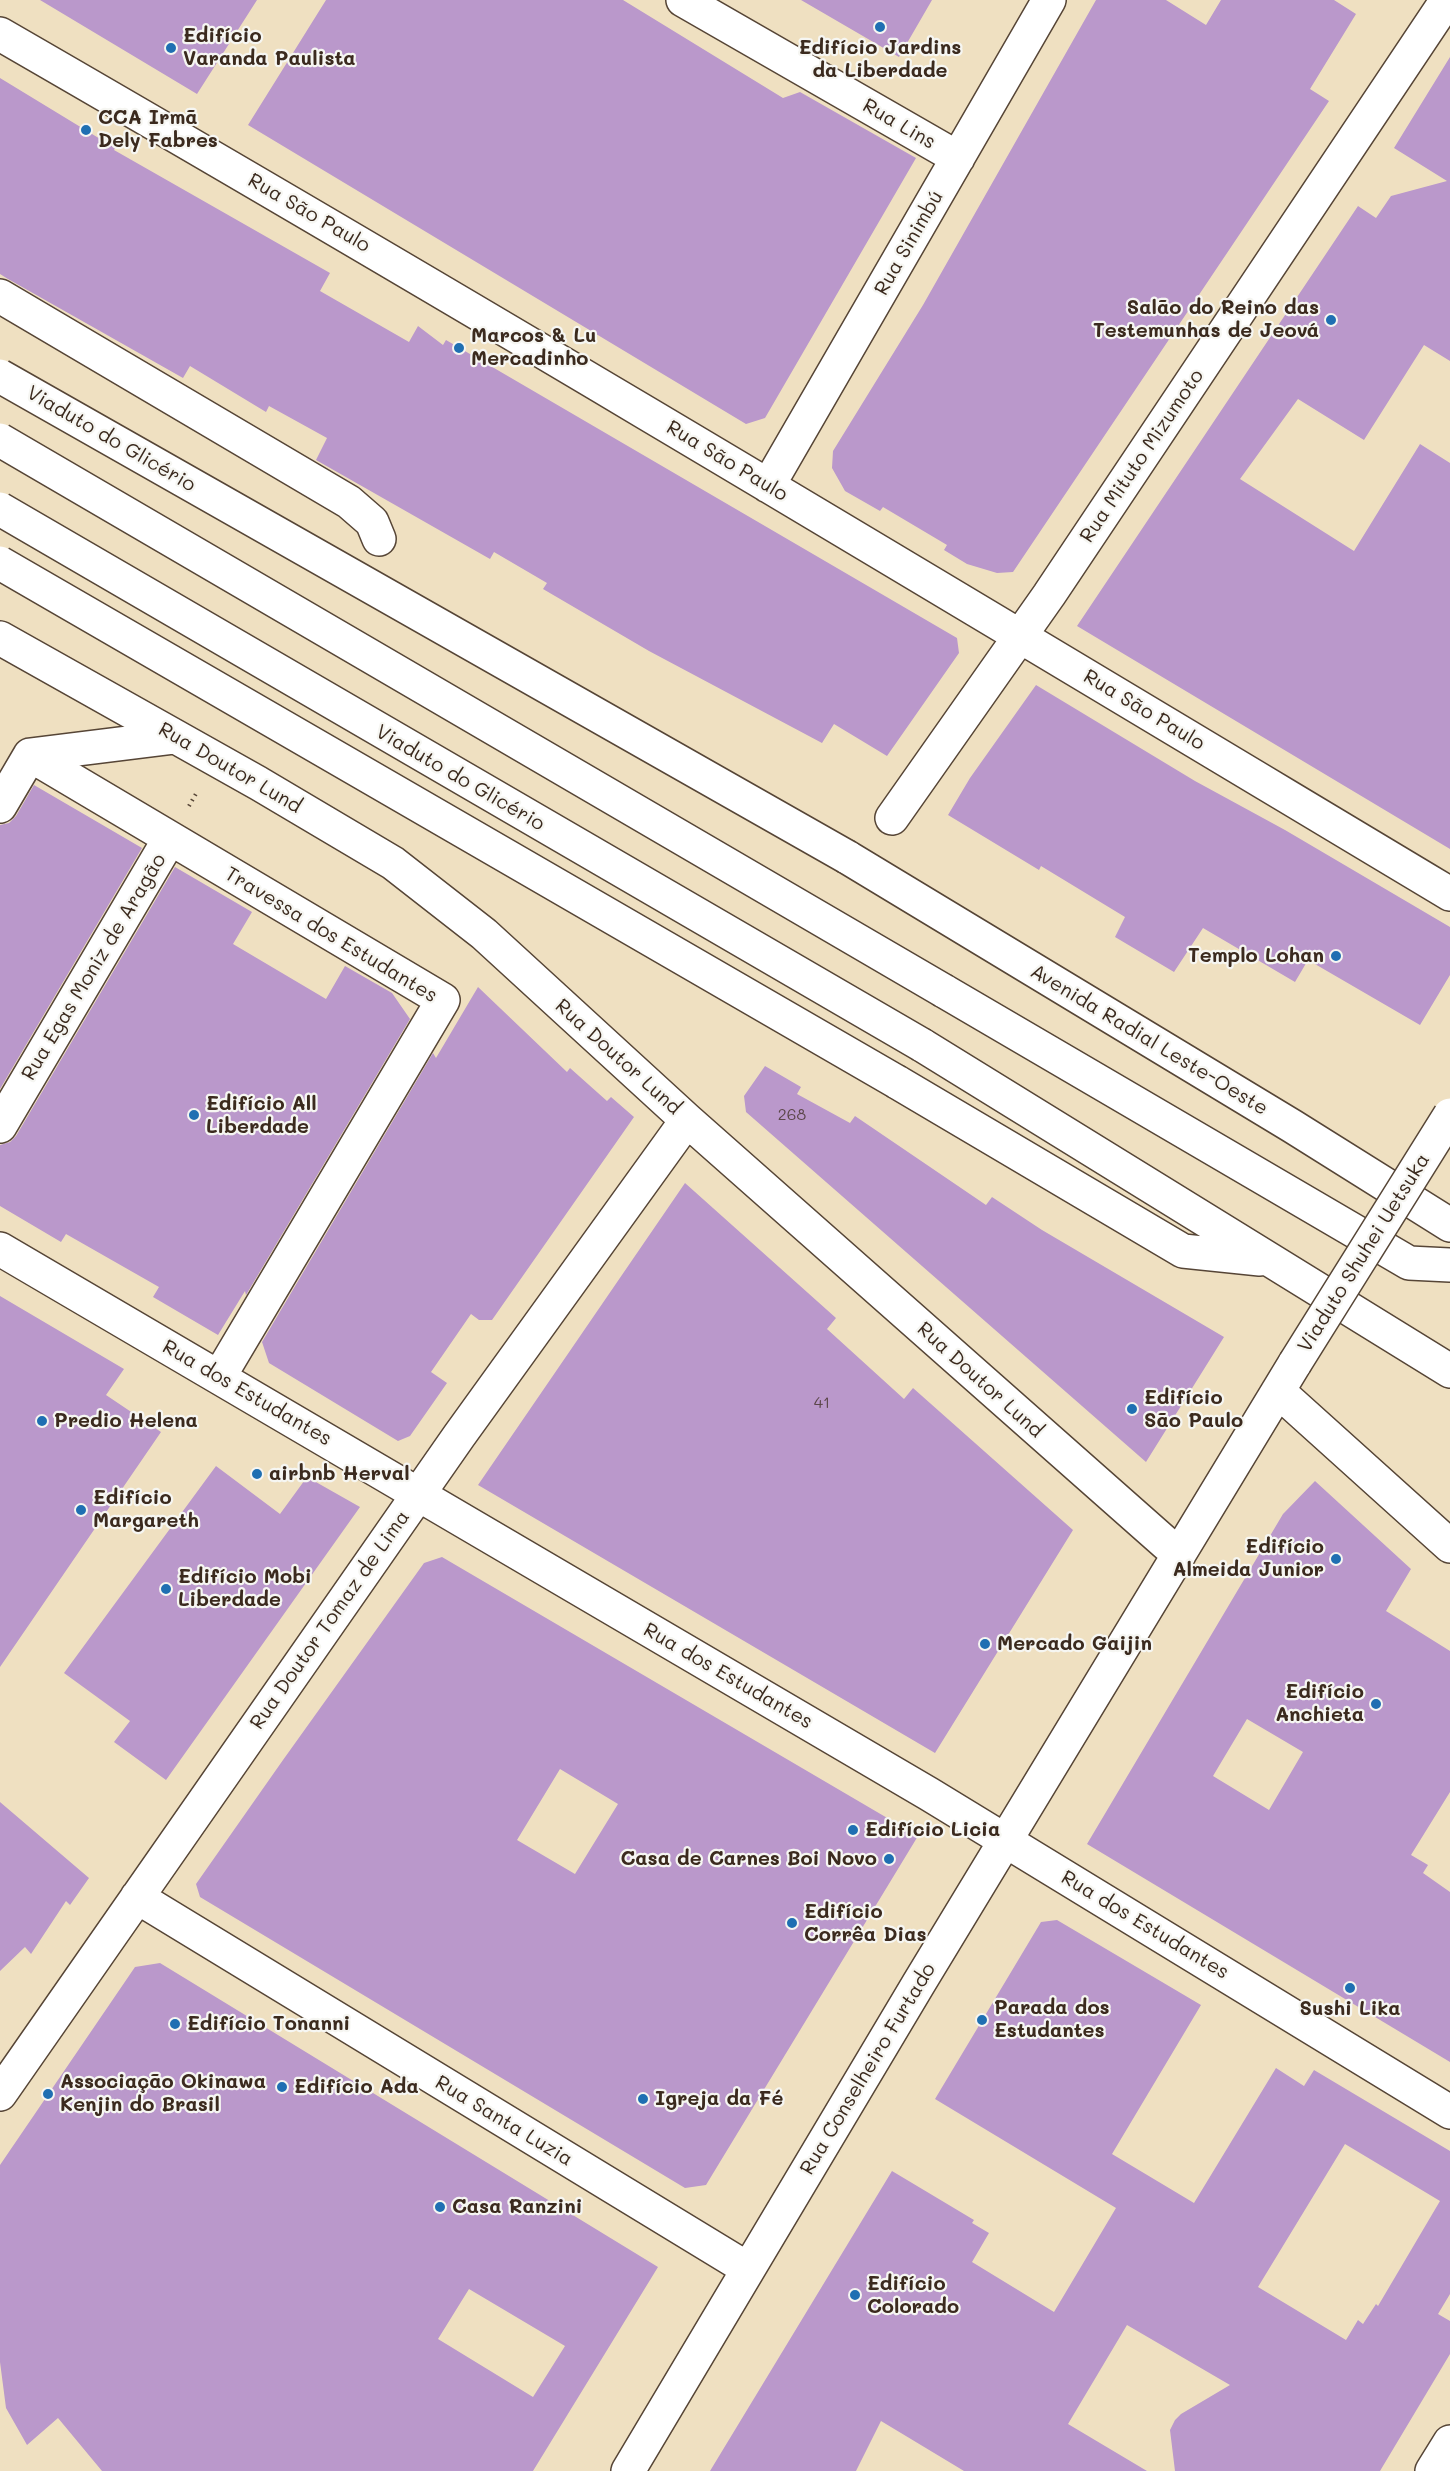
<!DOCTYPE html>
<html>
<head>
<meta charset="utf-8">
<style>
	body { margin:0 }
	canvas { display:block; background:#efe0c1 }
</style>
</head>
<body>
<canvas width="1450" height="2471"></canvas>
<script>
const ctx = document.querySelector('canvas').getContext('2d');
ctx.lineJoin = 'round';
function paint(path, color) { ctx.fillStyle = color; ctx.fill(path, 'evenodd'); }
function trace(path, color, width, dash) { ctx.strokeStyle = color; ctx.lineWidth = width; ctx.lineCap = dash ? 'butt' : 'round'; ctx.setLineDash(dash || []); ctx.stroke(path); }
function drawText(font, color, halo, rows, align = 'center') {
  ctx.font = font + ' Mali,sans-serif'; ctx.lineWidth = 4.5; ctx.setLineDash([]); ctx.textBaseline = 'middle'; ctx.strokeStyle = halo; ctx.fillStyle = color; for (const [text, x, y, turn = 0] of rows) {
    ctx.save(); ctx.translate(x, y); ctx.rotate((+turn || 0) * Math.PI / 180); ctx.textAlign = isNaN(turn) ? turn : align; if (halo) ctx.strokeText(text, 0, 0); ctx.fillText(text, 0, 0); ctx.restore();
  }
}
paint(new Path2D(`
	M 40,0 L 257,0 L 197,94 Z
	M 326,0 L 623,0 L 783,98 L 800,92 L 916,158 L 765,418 L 746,424 L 248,125 Z
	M 801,0 L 932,0 L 899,57 Z
	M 1096,0 L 1166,0 L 1206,25 L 1221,0 L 1334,0 L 1356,14 L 1310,89 L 1329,101 L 1013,572 L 997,573 L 967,564 L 944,550 L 947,545 L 883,507 L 880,511 L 845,491 L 832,468 L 833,451 L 923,305 Z
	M 1450,57 L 1450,361 L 1424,345 L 1364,440 L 1298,399 L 1240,479 L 1354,551 L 1420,444 L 1450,463 L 1450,849 L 1077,626 L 1358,206 L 1376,218 L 1391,196 L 1447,181 L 1394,148 Z
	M 0,78 L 115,148 L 114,150 L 330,273 L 320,291 L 409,342 L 418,326 L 443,345 L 446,340 L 957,638 L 959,653 L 887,756 L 834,724 L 822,743 L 649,651 L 543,589 L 547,583 L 494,552 L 490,559 L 316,460 L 327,438 L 269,406 L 266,412 L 190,366 L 183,378 L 8,279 L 0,274 Z
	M 1036,685 L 1195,781 L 1285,830 L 1450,927 L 1450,975 L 1420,1025 L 1308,960 L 1295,982 L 1203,928 L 1174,972 L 1115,937 L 1125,917 L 1041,866 L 1039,870 L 948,815 L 970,778 Z
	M 34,785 L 142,848 L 0,1089 L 0,825 L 9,823 L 16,816 Z
	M 175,867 L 252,912 L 233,944 L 326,999 L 345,966 L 392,993 L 410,1019 L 246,1295 L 245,1291 L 218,1335 L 153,1297 L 159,1287 L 66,1234 L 61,1242 L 0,1206 L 0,1145 L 10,1142 L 16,1136 Z
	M 478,987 L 567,1072 L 570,1068 L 607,1101 L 611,1097 L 634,1117 L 492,1320 L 479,1320 L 471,1314 L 431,1372 L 447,1383 L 410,1436 L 398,1441 L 269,1363 L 262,1342 L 433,1053 L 436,1058 Z
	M 765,1066 L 801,1087 L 797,1094 L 850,1123 L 855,1116 L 986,1205 L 992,1197 L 1042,1230 L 1224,1337 L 1146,1462 L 746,1112 L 744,1096 Z
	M 685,1183 L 836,1318 L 827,1329 L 904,1399 L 913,1388 L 1073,1530 L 935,1753 L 478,1485 Z
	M 0,1296 L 124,1369 L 106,1395 L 161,1432 L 0,1667 Z
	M 216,1466 L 280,1514 L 307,1477 L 360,1507 L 166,1780 L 114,1742 L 130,1721 L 64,1673 Z
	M 1315,1481 L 1411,1569 L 1386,1611 L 1450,1651 L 1450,1792 L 1411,1855 L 1428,1865 L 1423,1873 L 1450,1892 L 1450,2062 L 1087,1844 L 1283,1514 ZM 1247,1719 L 1303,1752 L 1269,1810 L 1213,1776 Z
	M 442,1557 L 918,1836 L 706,2185 L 685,2188 L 200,1897 L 196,1884 L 283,1760 L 424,1563 ZM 560,1769 L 618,1804 L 575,1874 L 517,1840 Z
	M 0,1802 L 89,1878 L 70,1905 L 66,1901 L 31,1954 L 25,1947 L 0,1971 Z
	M 1057,1920 L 1201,2005 L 1112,2154 L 1194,2203 L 1276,2068 L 1304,2086 L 1314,2070 L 1450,2151 L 1450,2294 L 1438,2314 L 1450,2321 L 1450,2354 L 1380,2471 L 1175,2471 L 1170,2430 L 1175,2420 L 1181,2414 L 1230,2385 L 1127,2325 L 1068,2424 L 1147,2471 L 964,2471 L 881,2421 L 856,2471 L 710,2471 L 892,2171 L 974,2220 L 972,2223 L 989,2233 L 972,2262 L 1054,2312 L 1116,2208 L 935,2099 L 1041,1922 ZM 1345,2144 L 1440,2201 L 1378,2306 L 1376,2304 L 1363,2324 L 1358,2320 L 1346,2340 L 1258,2287 Z
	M 160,1963 L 658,2267 L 533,2471 L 102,2471 L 58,2418 L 27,2445 L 6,2408 L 0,2362 L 0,2165 L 135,1967 ZM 469,2289 L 565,2346 L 533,2397 L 438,2339 Z`), '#ba98cb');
const minor = new Path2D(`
	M 683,0 L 958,158
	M 0,34 C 487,315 968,605 1450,894
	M 0,296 L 349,502 L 372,522 L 379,539
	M 768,486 L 1049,0
	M 0,638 L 258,783 L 393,863 L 484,934 L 687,1120 L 1179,1555
	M 30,755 L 443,1000 L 219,1377
	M 0,806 L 30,755 L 175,737
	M 892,818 L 1049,595 L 1447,0
	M 0,1126 L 170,838
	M 0,1249 L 929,1794 L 1450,2112
	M 1278,1391 L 1450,1546
	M 137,1897 L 748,2269
	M 0,2094 L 459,1436 L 687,1120
	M 628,2471 L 919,1983 L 1295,1363
	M 1432,2471 L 1450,2442`);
const highway = new Path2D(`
	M 847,857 L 1292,1126 L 1450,1225
	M 944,991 L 1409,1263 L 1450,1265
	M 922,1045 L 1450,1371
	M 897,1082 L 1183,1251 L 1260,1259`);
trace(minor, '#564536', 36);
trace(highway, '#564536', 36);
trace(new Path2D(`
	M 189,806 L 197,792`), '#564536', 4, [1.5, 4.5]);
trace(minor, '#fff', 33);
trace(highway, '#fff', 33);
const minorBridge = new Path2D(`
	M 1295,1363 L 1450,1115`);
const highwayBridge = new Path2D(`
	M 0,376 L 847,857
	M 0,440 L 944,991
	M 0,509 L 922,1045
	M 0,563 L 897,1082`);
trace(minorBridge, '#564536', 36, []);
trace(highwayBridge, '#564536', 36, []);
trace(minorBridge, '#fff', 33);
trace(highwayBridge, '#fff', 33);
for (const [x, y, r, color] of [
	[880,27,6,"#1f6fb2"],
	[171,48,6,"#1f6fb2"],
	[86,130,6,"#1f6fb2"],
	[1331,320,6,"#1f6fb2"],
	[459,348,6,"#1f6fb2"],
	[1336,956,6,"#1f6fb2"],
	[194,1115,6,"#1f6fb2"],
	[1132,1409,6,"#1f6fb2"],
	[42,1421,6,"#1f6fb2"],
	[257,1474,6,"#1f6fb2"],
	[81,1510,6,"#1f6fb2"],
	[1336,1559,6,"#1f6fb2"],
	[166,1589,6,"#1f6fb2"],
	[985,1644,6,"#1f6fb2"],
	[1376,1704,6,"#1f6fb2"],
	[853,1830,6,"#1f6fb2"],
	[889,1859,6,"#1f6fb2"],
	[792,1923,6,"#1f6fb2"],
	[1350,1988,6,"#1f6fb2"],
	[982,2020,6,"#1f6fb2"],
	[175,2024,6,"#1f6fb2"],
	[282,2087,6,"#1f6fb2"],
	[48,2094,6,"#1f6fb2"],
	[643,2099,6,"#1f6fb2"],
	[440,2207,6,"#1f6fb2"],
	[855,2295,6,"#1f6fb2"]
]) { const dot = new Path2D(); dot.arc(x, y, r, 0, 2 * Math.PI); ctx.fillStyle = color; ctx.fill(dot); trace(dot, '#f6f6f2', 2); }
drawText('16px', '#5b4649', null, [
	["268",792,1115],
	["41",822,1403]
]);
drawText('bold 20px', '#3b2a1e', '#f6f6f2', [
	["Edifício",183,36],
	["Varanda Paulista",183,59],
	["Edifício Jardins",880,48,"center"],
	["da Liberdade",880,71,"center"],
	["CCA Irmã",98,118],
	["Dely Fabres",98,141],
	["Salão do Reino das",1319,308,"right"],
	["Testemunhas de Jeová",1319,331,"right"],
	["Marcos & Lu",471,336],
	["Mercadinho",471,359],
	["Templo Lohan",1324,956,"right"],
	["Edifício All",206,1104],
	["Liberdade",206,1127],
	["Edifício",1144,1398],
	["São Paulo",1144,1421],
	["Predio Helena",54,1421],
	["airbnb Herval",269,1474],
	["Edifício",93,1498],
	["Margareth",93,1521],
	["Edifício",1324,1547,"right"],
	["Almeida Junior",1324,1570,"right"],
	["Edifício Mobi",178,1577],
	["Liberdade",178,1600],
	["Mercado Gaijin",997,1644],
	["Edifício",1364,1692,"right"],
	["Anchieta",1364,1715,"right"],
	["Edifício Licia",865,1830],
	["Casa de Carnes Boi Novo",877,1859,"right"],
	["Edifício",804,1912],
	["Corrêa Dias",804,1935],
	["Parada dos",994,2008],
	["Estudantes",994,2031],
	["Sushi Lika",1350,2009,"center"],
	["Edifício Tonanni",187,2024],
	["Associação Okinawa",60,2082],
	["Kenjin do Brasil",60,2105],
	["Edifício Ada",294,2087],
	["Igreja da Fé",655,2099],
	["Casa Ranzini",452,2207],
	["Edifício",867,2284],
	["Colorado",867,2307]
], 'left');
drawText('20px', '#3b2a1e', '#f6f6f2', [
	["Rua Lins",899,124,30],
	["Rua São Paulo",309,213,30],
	["Rua Sinimbú",909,243,-60],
	["Viaduto do Glicério",111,439,30],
	["Rua Mituto Mizumoto",1142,456,-56],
	["Rua São Paulo",727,461,31],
	["Rua São Paulo",1144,710,31],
	["Rua Doutor Lund",230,768,30],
	["Viaduto do Glicério",460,778,30],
	["Travessa dos Estudantes",331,935,31],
	["Rua Egas Moniz de Aragão",94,967,-59],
	["Avenida Radial Leste-Oeste",1149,1040,31],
	["Rua Doutor Lund",618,1057,42],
	["Viaduto Shuhei Uetsuka",1364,1253,-58],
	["Rua Doutor Lund",980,1380,42],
	["Rua dos Estudantes",247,1393,30],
	["Rua Doutor Tomaz de Lima",330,1620,-55],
	["Rua dos Estudantes",728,1676,30],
	["Rua dos Estudantes",1145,1925,31],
	["Rua Conselheiro Furtado",868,2069,-59],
	["Rua Santa Luzia",504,2121,31]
]);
</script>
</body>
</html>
